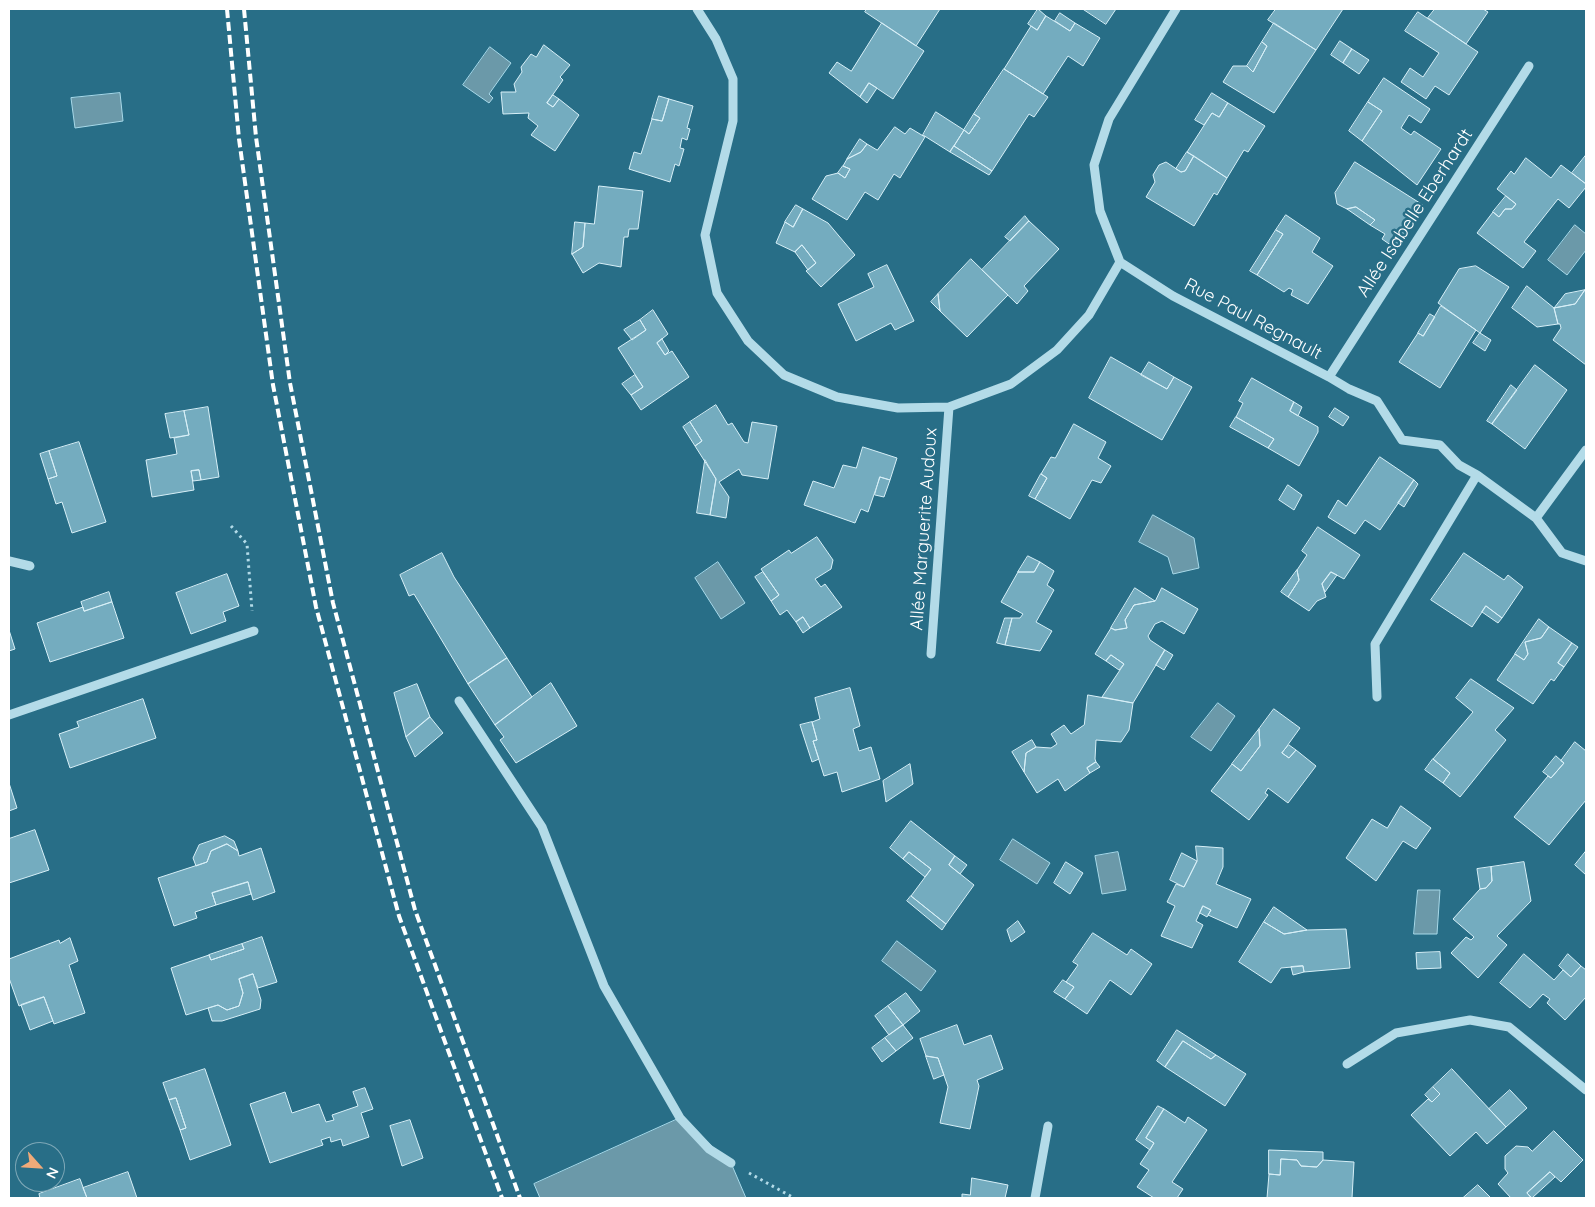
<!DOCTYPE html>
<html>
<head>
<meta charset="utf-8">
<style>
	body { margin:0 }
	#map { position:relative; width:1595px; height:1207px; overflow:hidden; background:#286e87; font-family:Quicksand,sans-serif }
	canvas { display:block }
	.frame { position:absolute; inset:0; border:10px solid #fff; pointer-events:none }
	.north { position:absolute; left:15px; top:1142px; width:50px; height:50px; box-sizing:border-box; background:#286e87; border:1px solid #7ea8b7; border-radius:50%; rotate:116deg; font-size:14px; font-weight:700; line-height:20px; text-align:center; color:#fff }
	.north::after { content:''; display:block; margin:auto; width:18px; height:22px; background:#f0aa79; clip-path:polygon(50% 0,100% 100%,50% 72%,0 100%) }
</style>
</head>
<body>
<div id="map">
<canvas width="1595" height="1207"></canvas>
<div class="frame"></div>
<div class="north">N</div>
</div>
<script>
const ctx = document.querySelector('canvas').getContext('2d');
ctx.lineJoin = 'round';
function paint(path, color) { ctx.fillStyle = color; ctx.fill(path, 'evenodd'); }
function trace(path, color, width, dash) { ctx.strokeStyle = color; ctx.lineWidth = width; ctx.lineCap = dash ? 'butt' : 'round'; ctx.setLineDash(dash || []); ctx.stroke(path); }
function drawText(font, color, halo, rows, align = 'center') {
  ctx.font = font + ' Quicksand,sans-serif'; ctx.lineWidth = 5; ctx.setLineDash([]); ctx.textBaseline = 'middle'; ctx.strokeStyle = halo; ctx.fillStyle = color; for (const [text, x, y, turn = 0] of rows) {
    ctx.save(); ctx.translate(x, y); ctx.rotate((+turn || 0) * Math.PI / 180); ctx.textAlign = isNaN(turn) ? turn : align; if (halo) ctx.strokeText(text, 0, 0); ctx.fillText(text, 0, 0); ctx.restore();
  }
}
const water = new Path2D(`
	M 490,47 L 511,63 L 489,94 L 493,98 L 489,103 L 463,85 Z
	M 120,93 L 123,121 L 75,128 L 71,98 Z
	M 1575,225 L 1586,234 L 1586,250 L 1567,275 L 1548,260 Z
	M 1153,515 L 1194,538 L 1199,568 L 1173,574 L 1168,557 L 1139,542 Z
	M 718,562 L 745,603 L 721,619 L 695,578 Z
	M 1218,703 L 1235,716 L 1211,751 L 1191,737 Z
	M 1013,839 L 1050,863 L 1037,884 L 1000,860 Z
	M 1118,852 L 1126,890 L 1102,894 L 1095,856 Z
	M 1418,890 L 1440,890 L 1437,934 L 1414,934 Z
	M 897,941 L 936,971 L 921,991 L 882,961 Z
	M 680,1118 L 731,1163 L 746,1198 L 540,1198 L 534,1184 Z`);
paint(water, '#6b99a9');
trace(water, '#a8d9e9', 1);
const building = new Path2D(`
	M 867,9 L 940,9 L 916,46 L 865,12 Z
	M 1038,9 L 1046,16 L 1037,30 L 1028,24 Z
	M 1083,9 L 1116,9 L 1106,24 Z
	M 1276,9 L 1343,9 L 1316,50 L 1268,20 Z
	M 1435,9 L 1483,9 L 1488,12 L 1466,44 L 1428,18 Z
	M 1418,12 L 1478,52 L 1449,95 L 1435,86 L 1426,99 L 1401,82 L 1410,68 L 1423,77 L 1439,53 L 1405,31 Z
	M 1060,13 L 1075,23 L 1070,31 L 1055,21 Z
	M 1046,16 L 1070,31 L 1075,23 L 1100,38 L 1083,66 L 1068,56 L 1043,94 L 1004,69 L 1031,26 L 1037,30 Z
	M 882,23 L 924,51 L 893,99 L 869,83 L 860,97 L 829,73 L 837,62 L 851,71 Z
	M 1274,23 L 1316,50 L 1274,113 L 1223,82 L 1233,66 L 1247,66 L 1253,72 L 1267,46 L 1262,42 Z
	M 1340,41 L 1352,49 L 1343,63 L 1331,55 Z
	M 1262,42 L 1267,46 L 1253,72 L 1247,66 Z
	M 544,45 L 570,65 L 560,77 L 563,80 L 547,103 L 553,107 L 559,99 L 579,115 L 555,151 L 531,135 L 538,126 L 528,118 L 529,113 L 503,114 L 501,92 L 516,92 L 514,84 L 522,72 L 521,67 L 531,54 L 536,57 Z
	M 1352,49 L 1369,60 L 1359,74 L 1343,63 Z
	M 1004,69 L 1048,97 L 1034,117 L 1029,114 L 992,171 L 954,146 L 964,130 L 969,134 L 980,118 L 974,114 Z
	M 1384,78 L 1430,109 L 1421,123 L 1409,115 L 1401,128 L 1411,135 L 1414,131 L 1441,149 L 1417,185 L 1362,141 L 1382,111 L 1368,102 Z
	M 869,83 L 877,88 L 867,103 L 860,97 Z
	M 1212,93 L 1228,103 L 1219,117 L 1212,113 L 1204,125 L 1195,120 Z
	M 553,95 L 559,99 L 553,107 L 547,103 Z
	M 659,96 L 669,99 L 662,121 L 652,119 Z
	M 669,99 L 693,106 L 687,128 L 690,129 L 687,140 L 682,138 L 680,148 L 684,149 L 679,166 L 675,164 L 670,182 L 629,169 L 634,152 L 641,154 L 652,119 L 662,121 Z
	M 1368,102 L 1382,111 L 1362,141 L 1349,131 Z
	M 1228,103 L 1265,126 L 1248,152 L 1244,150 L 1227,178 L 1187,152 L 1212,113 L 1219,117 Z
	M 936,112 L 964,130 L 950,152 L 923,135 Z
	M 974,114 L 980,118 L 969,134 L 964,130 Z
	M 895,127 L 905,134 L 910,128 L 925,137 L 900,178 L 894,174 L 878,200 L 865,192 L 847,220 L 812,199 L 826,176 L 838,173 L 845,178 L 850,169 L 843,166 L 847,159 L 861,152 L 867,144 L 877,150 Z
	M 860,139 L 867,144 L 861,152 L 847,159 Z
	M 954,146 L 992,171 L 989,175 L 950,152 Z
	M 1187,152 L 1194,156 L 1185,171 L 1181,172 L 1176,169 Z
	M 1586,155 L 1586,184 L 1572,173 Z
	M 1194,156 L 1227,178 L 1217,195 L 1214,193 L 1194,226 L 1146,197 L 1155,182 L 1153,175 L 1159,165 L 1166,162 L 1181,172 L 1185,171 Z
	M 1526,158 L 1551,178 L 1561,165 L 1586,184 L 1586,187 L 1569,208 L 1558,199 L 1524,242 L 1536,251 L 1523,268 L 1477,233 L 1493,212 L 1499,217 L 1505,209 L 1512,209 L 1516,204 L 1497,189 L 1511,171 L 1514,174 Z
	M 1355,162 L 1423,205 L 1395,248 L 1382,239 L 1385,234 L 1370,225 L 1375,220 L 1356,207 L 1347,209 L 1337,204 L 1335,193 Z
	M 843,166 L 850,169 L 845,178 L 838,173 Z
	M 599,186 L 643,191 L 638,229 L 629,229 L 628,237 L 624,237 L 621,267 L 599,263 L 583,273 L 572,254 L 583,247 L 585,223 L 594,224 Z
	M 1506,196 L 1516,204 L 1512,209 L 1505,209 L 1499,217 L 1493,212 Z
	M 796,205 L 803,209 L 793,227 L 785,222 Z
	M 1356,207 L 1375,220 L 1370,225 L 1347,209 Z
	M 803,209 L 828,223 L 855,255 L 821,287 L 806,271 L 816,263 L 802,245 L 795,252 L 776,243 L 785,222 L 793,227 Z
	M 1286,215 L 1320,238 L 1312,252 L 1333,266 L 1308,304 L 1291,295 L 1293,290 L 1289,288 L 1284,292 L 1257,275 L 1283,234 L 1276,230 Z
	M 1025,216 L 1029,221 L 1010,241 L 1005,237 Z
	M 1029,221 L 1059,249 L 1024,286 L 1028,291 L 1017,304 L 982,270 Z
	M 575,222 L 585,223 L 583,247 L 572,254 Z
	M 1276,230 L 1283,234 L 1257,275 L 1250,271 Z
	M 802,245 L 816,263 L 808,270 L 795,252 Z
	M 971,259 L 1008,295 L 967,337 L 940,311 L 938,294 Z
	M 887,265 L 914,321 L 895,330 L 891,323 L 856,341 L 838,304 L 874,287 L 868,274 Z
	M 1476,266 L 1509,287 L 1480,333 L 1438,303 L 1459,269 Z
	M 1527,286 L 1554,308 L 1558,324 L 1537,327 L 1512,308 Z
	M 1585,290 L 1586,290 L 1586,365 L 1553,340 L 1561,328 L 1560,324 L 1558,324 L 1554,308 L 1575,304 Z
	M 1585,290 L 1575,304 L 1554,308 L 1565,294 Z
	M 938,294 L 940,311 L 931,302 Z
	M 1441,306 L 1476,330 L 1440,388 L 1399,362 L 1418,333 L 1423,336 Z
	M 653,310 L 668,334 L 657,343 L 665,355 L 672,351 L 689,377 L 641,410 L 631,395 L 643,387 L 618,348 L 646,330 L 640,320 Z
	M 1430,314 L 1435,317 L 1423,336 L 1418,333 Z
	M 640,320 L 646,330 L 632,340 L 624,330 Z
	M 1480,333 L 1491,340 L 1485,351 L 1473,343 Z
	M 662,339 L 669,351 L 665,355 L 657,343 Z
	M 1111,357 L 1167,389 L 1174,377 L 1192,387 L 1162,440 L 1089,398 Z
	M 1149,362 L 1174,377 L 1167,389 L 1141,375 Z
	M 1535,365 L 1567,390 L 1525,449 L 1492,424 Z
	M 635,375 L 643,387 L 631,395 L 622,384 Z
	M 1252,378 L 1294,402 L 1290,411 L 1318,427 L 1318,432 L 1299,466 L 1268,448 L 1274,439 L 1236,417 L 1243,403 L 1239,401 Z
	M 1511,385 L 1517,390 L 1492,424 L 1487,421 Z
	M 1294,402 L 1302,407 L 1298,416 L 1290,411 Z
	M 716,405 L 728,425 L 732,423 L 744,442 L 748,443 L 752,422 L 777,426 L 768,479 L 742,475 L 739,469 L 719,482 L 729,497 L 726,518 L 710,515 L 716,479 L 695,446 L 702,441 L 690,422 Z
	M 208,407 L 219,477 L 201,480 L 199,470 L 191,471 L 194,490 L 152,497 L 146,460 L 177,454 L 174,438 L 189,435 L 184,411 Z
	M 1335,408 L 1349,417 L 1343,426 L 1329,417 Z
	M 184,411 L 189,435 L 170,438 L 165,414 Z
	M 1236,417 L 1274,439 L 1268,448 L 1230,427 Z
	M 690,422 L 702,441 L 695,446 L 683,427 Z
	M 1074,424 L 1106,442 L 1098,458 L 1111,466 L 1101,483 L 1092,480 L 1070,519 L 1035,499 L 1047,478 L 1041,474 L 1051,457 L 1055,458 Z
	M 79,442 L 106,522 L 72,533 L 62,502 L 56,504 L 48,479 L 57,476 L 49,451 Z
	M 863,447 L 897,458 L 890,480 L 880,477 L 868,512 L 861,509 L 855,523 L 804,505 L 813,481 L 834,488 L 843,465 L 856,468 Z
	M 49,451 L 57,476 L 48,479 L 40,454 Z
	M 1380,457 L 1414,480 L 1380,530 L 1365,520 L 1355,534 L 1328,517 L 1338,500 L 1346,506 Z
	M 705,460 L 716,479 L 710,515 L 697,513 Z
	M 199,470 L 201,480 L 193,481 L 191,471 Z
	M 1041,474 L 1047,478 L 1035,499 L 1029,496 Z
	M 880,477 L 890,480 L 884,497 L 875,495 Z
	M 1414,480 L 1418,484 L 1404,507 L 1398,503 Z
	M 1288,485 L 1302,495 L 1294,510 L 1279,500 Z
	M 1318,527 L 1360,555 L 1344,579 L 1331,572 L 1322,584 L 1326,597 L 1317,601 L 1309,611 L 1288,597 L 1299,580 L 1297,570 L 1307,555 L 1302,551 Z
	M 817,537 L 833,560 L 831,569 L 815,579 L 821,587 L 825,584 L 842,607 L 810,628 L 803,617 L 796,622 L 787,610 L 780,615 L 771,601 L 779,595 L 761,569 L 789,550 L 791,553 Z
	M 442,553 L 454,577 L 507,658 L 468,684 L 414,594 L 409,596 L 400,575 Z
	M 1464,553 L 1504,580 L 1508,575 L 1523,587 L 1502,618 L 1486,606 L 1472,627 L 1431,600 Z
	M 1028,556 L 1040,562 L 1034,572 L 1018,572 Z
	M 1040,562 L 1054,571 L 1047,585 L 1054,590 L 1036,622 L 1052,631 L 1040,651 L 1005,645 L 1012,618 L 1020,618 L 1023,614 L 1001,602 L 1018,572 L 1034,572 Z
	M 1297,570 L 1299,580 L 1288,597 L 1281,592 Z
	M 763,572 L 779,595 L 771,601 L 755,577 Z
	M 1331,572 L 1337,575 L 1325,592 L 1322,584 Z
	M 227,574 L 239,606 L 223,612 L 226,621 L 191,634 L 176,593 Z
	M 1135,588 L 1155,601 L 1134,605 L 1125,620 L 1127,628 L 1115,630 L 1111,628 Z
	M 1162,588 L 1198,609 L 1184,634 L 1162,621 L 1155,624 L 1148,636 L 1150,640 L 1165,650 L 1133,703 L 1102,697 L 1124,664 L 1111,655 L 1106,661 L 1095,654 L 1111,628 L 1115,630 L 1127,628 L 1125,620 L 1134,605 L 1155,601 Z
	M 109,592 L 112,602 L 84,611 L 81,602 Z
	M 112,602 L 124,638 L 50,662 L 37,623 L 83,607 L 84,611 Z
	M 1486,606 L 1502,618 L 1498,623 L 1482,612 Z
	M 803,617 L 810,628 L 803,633 L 796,622 Z
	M 1005,618 L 1012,618 L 1005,645 L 997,643 Z
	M 1539,619 L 1549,627 L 1541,638 L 1525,642 L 1528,654 L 1524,660 L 1515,654 Z
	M 1549,627 L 1572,643 L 1558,663 L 1564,667 L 1554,681 L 1551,679 L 1533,704 L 1497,680 L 1515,654 L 1524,660 L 1528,654 L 1525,642 L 1541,638 Z
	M 9,630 L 15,649 L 9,651 Z
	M 1572,643 L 1578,647 L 1564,667 L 1558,663 Z
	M 1165,650 L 1173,655 L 1164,670 L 1156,665 Z
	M 1111,655 L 1124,664 L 1119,670 L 1106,661 Z
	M 507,658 L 532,697 L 495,725 L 468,684 Z
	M 1471,679 L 1514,708 L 1495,730 L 1506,740 L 1460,797 L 1443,783 L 1450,773 L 1433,759 L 1473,712 L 1456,698 Z
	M 551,683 L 577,726 L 516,763 L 500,740 L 504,737 L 495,725 Z
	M 417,684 L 430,717 L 406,737 L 394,693 Z
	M 850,688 L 860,726 L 853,729 L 859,751 L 871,747 L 880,779 L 842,792 L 837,772 L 824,776 L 813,741 L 817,740 L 812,722 L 820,719 L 815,698 Z
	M 1088,695 L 1133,703 L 1129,730 L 1121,742 L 1096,740 L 1095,759 L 1096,762 L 1087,768 L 1090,773 L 1065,791 L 1058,779 L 1037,793 L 1024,772 L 1026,753 L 1036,747 L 1051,748 L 1057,744 L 1051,734 L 1064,725 L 1071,734 L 1084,725 Z
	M 143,699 L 156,738 L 70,768 L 59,734 L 79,727 L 77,722 Z
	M 1274,709 L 1300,728 L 1282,753 L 1289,758 L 1296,750 L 1316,766 L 1288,803 L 1268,788 L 1265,793 L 1268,795 L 1249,820 L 1211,791 L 1232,764 L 1241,771 L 1260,746 L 1259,729 Z
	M 430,717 L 443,733 L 415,757 L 406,737 Z
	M 812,722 L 817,740 L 813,741 L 819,759 L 812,762 L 800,725 Z
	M 1259,729 L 1260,746 L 1241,771 L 1232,764 Z
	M 1032,740 L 1036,747 L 1026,753 L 1024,772 L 1012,752 Z
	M 1575,742 L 1586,751 L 1586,800 L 1549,845 L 1514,817 L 1548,776 L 1551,778 L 1564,763 L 1561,761 Z
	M 1289,745 L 1296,750 L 1289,758 L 1282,753 Z
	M 1556,756 L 1564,763 L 1551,778 L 1543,772 Z
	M 1433,759 L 1450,773 L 1443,783 L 1425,770 Z
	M 1096,762 L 1100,767 L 1090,773 L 1087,768 Z
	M 910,764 L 913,784 L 886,802 L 883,781 Z
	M 9,783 L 17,808 L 9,811 Z
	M 1401,806 L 1431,828 L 1416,849 L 1403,841 L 1376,881 L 1346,858 L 1372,819 L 1387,828 Z
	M 911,821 L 955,856 L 949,865 L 974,885 L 946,924 L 911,896 L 931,869 L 909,852 L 903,859 L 890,848 Z
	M 35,830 L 49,870 L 9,883 L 9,839 Z
	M 225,836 L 234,841 L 238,851 L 227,844 L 211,851 L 207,862 L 196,866 L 193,858 L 199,845 Z
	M 227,844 L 238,851 L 239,856 L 261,848 L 275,892 L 253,900 L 248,882 L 212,893 L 216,905 L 195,912 L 197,918 L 174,926 L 158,878 L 207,862 L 211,851 Z
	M 1196,846 L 1223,848 L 1223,867 L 1216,884 L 1251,899 L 1237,928 L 1208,915 L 1211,910 L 1203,906 L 1196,921 L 1203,925 L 1192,948 L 1161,936 L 1175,906 L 1167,902 L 1176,884 L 1184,887 L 1197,861 Z
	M 1586,851 L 1586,875 L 1575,865 Z
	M 909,852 L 931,869 L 925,877 L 903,859 Z
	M 1182,853 L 1197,861 L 1184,887 L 1170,880 Z
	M 955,856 L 967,865 L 960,874 L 949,865 Z
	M 1066,862 L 1083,873 L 1070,894 L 1054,883 Z
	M 1524,862 L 1531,901 L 1497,936 L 1507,945 L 1478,978 L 1451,953 L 1466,937 L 1471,940 L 1474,937 L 1453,919 L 1480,889 L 1486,888 L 1492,881 L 1491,867 Z
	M 1491,867 L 1492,881 L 1486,888 L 1480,889 L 1477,869 Z
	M 248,882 L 251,894 L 216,905 L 212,893 Z
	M 911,896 L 946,924 L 942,930 L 907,901 Z
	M 1203,906 L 1211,910 L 1207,917 L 1200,913 Z
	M 1274,907 L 1307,930 L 1284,934 L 1264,922 Z
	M 1018,921 L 1025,932 L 1011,942 L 1007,930 Z
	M 1264,922 L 1284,934 L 1307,930 L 1346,929 L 1350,968 L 1304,972 L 1303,966 L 1281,968 L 1271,983 L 1239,962 Z
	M 1093,933 L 1127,955 L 1131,949 L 1152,964 L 1131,995 L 1110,980 L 1087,1014 L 1065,999 L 1074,987 L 1066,982 L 1078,965 L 1073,962 Z
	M 262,937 L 277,982 L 258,988 L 253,974 L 239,979 L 243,993 L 239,1006 L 227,1010 L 218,1005 L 186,1015 L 171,968 L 209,955 L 211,960 L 244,949 L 242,944 Z
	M 70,938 L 78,961 L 69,965 L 85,1013 L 54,1024 L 44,997 L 19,1006 L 9,978 L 9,959 L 59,940 L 60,943 Z
	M 242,944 L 244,949 L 211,960 L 209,955 Z
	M 1440,952 L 1441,968 L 1417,969 L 1416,953 Z
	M 1524,954 L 1554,980 L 1563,970 L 1571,977 L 1581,966 L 1586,970 L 1586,997 L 1565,1020 L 1547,1003 L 1550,999 L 1543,994 L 1530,1008 L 1500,983 Z
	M 1568,954 L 1581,966 L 1571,977 L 1559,966 Z
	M 1303,966 L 1304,972 L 1293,975 L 1291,967 Z
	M 253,974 L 261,1000 L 260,1009 L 222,1021 L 212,1021 L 208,1008 L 218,1005 L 227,1010 L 239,1006 L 243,993 L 239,979 Z
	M 1063,980 L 1074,987 L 1065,999 L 1054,992 Z
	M 906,993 L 920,1011 L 903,1025 L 888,1006 Z
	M 44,997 L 53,1021 L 30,1030 L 21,1005 Z
	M 888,1006 L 903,1025 L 889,1035 L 875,1016 Z
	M 903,1025 L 913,1038 L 896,1051 L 885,1038 Z
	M 957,1025 L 964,1045 L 991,1035 L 1003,1069 L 977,1080 L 979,1086 L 970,1129 L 940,1123 L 948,1087 L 938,1058 L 926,1056 L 920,1039 Z
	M 1177,1030 L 1216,1055 L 1211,1059 L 1183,1041 L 1165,1067 L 1157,1061 Z
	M 885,1038 L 896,1051 L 882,1062 L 872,1048 Z
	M 1183,1041 L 1211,1059 L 1216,1055 L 1246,1074 L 1225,1106 L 1165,1067 Z
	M 926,1056 L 938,1058 L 944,1075 L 934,1079 Z
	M 205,1069 L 231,1145 L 190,1160 L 180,1130 L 186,1128 L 176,1098 L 169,1100 L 163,1083 Z
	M 1452,1069 L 1506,1127 L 1487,1144 L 1476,1132 L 1450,1156 L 1411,1115 L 1428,1099 L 1432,1102 L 1440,1094 L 1433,1087 Z
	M 1433,1087 L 1440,1094 L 1432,1102 L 1425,1095 Z
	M 365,1088 L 373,1109 L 361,1113 L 369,1137 L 343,1146 L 341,1139 L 331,1142 L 330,1137 L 321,1140 L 323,1145 L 270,1163 L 250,1104 L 285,1092 L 292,1113 L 319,1104 L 326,1122 L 334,1120 L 332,1115 L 358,1106 L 353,1092 Z
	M 1510,1090 L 1527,1108 L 1506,1127 L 1489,1109 Z
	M 176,1098 L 186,1128 L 180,1130 L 169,1100 Z
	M 1158,1106 L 1164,1109 L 1146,1138 L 1154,1143 L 1150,1150 L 1136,1140 Z
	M 1164,1109 L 1185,1123 L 1188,1117 L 1207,1130 L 1172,1182 L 1183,1189 L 1177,1198 L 1154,1198 L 1137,1187 L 1149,1170 L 1140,1164 L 1154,1143 L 1146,1138 Z
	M 410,1120 L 423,1158 L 402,1166 L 390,1126 Z
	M 1554,1131 L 1583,1160 L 1561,1182 L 1550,1172 L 1527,1193 L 1531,1198 L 1511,1198 L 1498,1184 L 1508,1173 L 1505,1169 L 1505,1156 L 1516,1146 L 1528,1147 L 1532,1151 Z
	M 1269,1150 L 1323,1152 L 1323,1160 L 1317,1167 L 1301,1166 L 1297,1160 L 1281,1159 L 1280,1175 L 1269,1174 Z
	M 1281,1159 L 1297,1160 L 1301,1166 L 1317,1167 L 1323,1160 L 1354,1162 L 1352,1198 L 1267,1198 L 1269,1174 L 1280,1175 Z
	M 128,1172 L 137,1198 L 87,1198 L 83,1188 Z
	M 1550,1172 L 1555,1177 L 1532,1198 L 1527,1193 Z
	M 972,1178 L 1008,1185 L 1005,1198 L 962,1198 L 962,1194 L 970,1195 Z
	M 80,1179 L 87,1198 L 40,1198 L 39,1194 Z
	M 1478,1185 L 1491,1198 L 1463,1198 Z`);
paint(building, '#74acbf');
trace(building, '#d7eff7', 1);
trace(new Path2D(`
	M 231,526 L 247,544 L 252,611
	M 749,1173 L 794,1198`), '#b3dbe8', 3, [2.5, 4]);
trace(new Path2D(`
	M 697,9 L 716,39 L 733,79 L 733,121 L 705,235 L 717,293 L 748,341 L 784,375 L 837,397 L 898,408 L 949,407 L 1011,384 L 1057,350 L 1089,315 L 1120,262
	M 1176,9 L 1109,119 L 1094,165 L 1100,211 L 1120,262 L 1173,296 L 1329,377 L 1349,389 L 1377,401 L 1402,440 L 1440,445 L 1459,465 L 1477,475 L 1536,518 L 1562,553 L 1586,561
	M 1329,377 L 1529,66
	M 1536,518 L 1586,450
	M 9,561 L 30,566
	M 931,654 L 949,407
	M 1377,697 L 1375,644 L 1477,475
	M 459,701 L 542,827 L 604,986 L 680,1118 L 709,1149 L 731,1163
	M 9,715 L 254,631
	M 1347,1064 L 1396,1033 L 1470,1020 L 1509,1027 L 1586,1090
	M 1035,1198 L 1048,1126`), '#b3dbe8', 9);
trace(new Path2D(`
	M 227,9 L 239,139 L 273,385 L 316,607 L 399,916 L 502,1198
	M 244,9 L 256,137 L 290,383 L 333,603 L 415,910 L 520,1198`), '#fff', 4, [9, 4]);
drawText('18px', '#fff', '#286e87', [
	["Allée Isabelle Eberhardt",1415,213,-57],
	["Rue Paul Regnault",1253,319,28],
	["Allée Marguerite Audoux",924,529,-86]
]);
</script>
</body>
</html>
